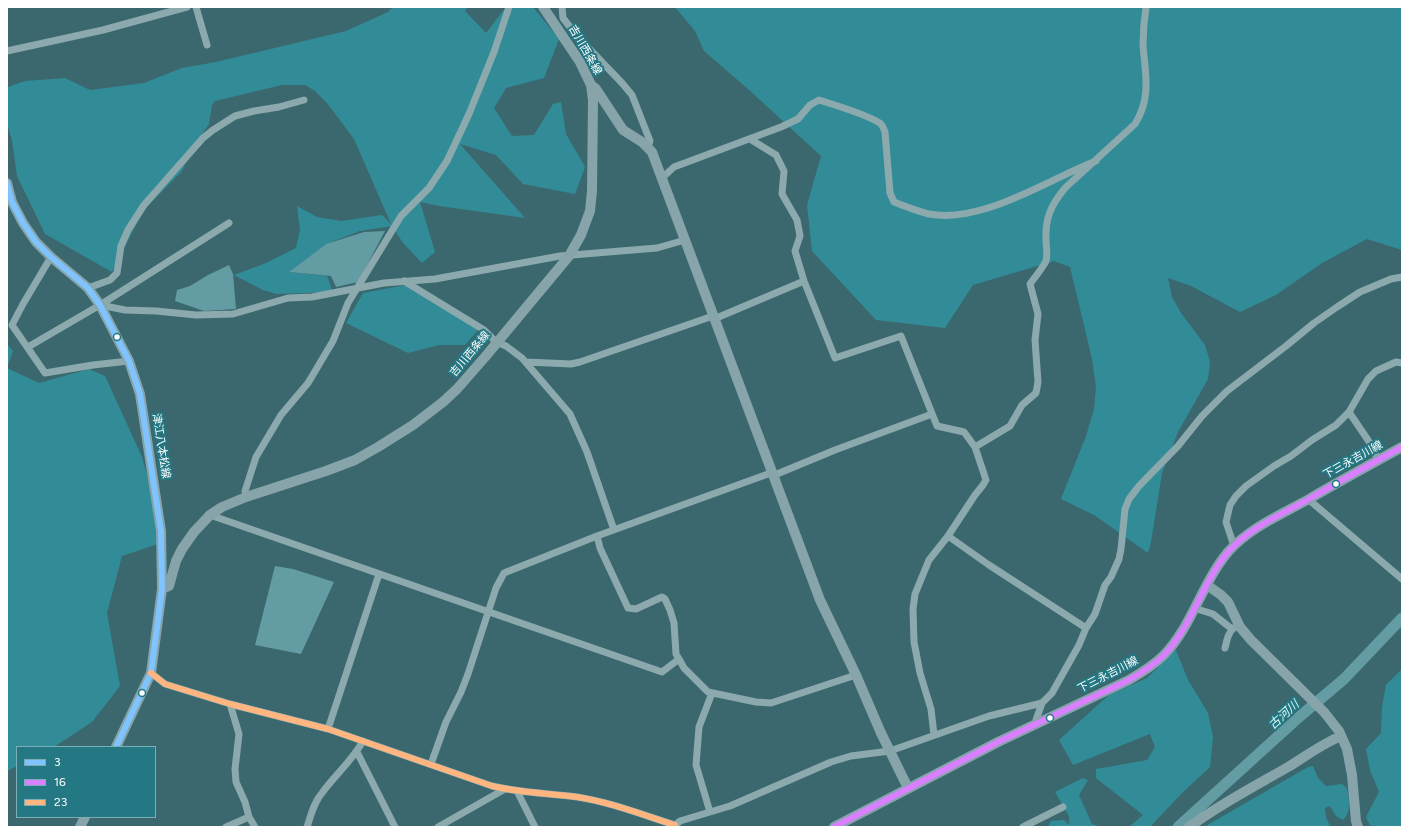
<!DOCTYPE html>
<html>
<head>
<meta charset="utf-8">
<style>
	body { margin:0 }
	#map { position:relative; width:1409px; height:834px; overflow:hidden; background:#3a686e; font-family:Figtree,sans-serif }
	canvas { display:block }
	.frame { position:absolute; inset:0; border:8px solid #fff; pointer-events:none }
	.legend { position:absolute; left:16px; top:746px; width:140px; height:72px; box-sizing:border-box; background:#247884; border:1px solid #7caeb5; margin:0; padding:5px 7px; list-style:none; font-size:12px; color:#fff }
	.legend li { display:flex; align-items:center; gap:8px; height:20px }
	.legend b { width:20px; border:1px solid #7caeb5 }
</style>
</head>
<body>
<div id="map">
<canvas width="1409" height="834"></canvas>
<div class="frame"></div>
<ul class="legend">
<li><b style="height:5px;background:#80c4ff"></b>3</li>
<li><b style="height:5px;background:#d880ff"></b>16</li>
<li><b style="height:5px;background:#ffb580"></b>23</li>
</ul>
</div>
<script>
const ctx = document.querySelector('canvas').getContext('2d');
ctx.lineJoin = 'round';
function paint(path, color) { ctx.fillStyle = color; ctx.fill(path, 'evenodd'); }
function trace(path, color, width, dash) { ctx.strokeStyle = color; ctx.lineWidth = width; ctx.lineCap = dash ? 'butt' : 'round'; ctx.setLineDash(dash || []); ctx.stroke(path); }
function drawText(font, color, halo, rows, align = 'center') {
  ctx.font = font + ' Figtree,"Noto Sans JP",sans-serif'; ctx.lineWidth = 4; ctx.setLineDash([]); ctx.textBaseline = 'middle'; ctx.strokeStyle = halo; ctx.fillStyle = color; for (const [text, x, y, turn = 0] of rows) {
    ctx.save(); ctx.translate(x, y); ctx.rotate((+turn || 0) * Math.PI / 180); ctx.textAlign = isNaN(turn) ? turn : align; if (halo) ctx.strokeText(text, 0, 0); ctx.fillText(text, 0, 0); ctx.restore();
  }
}
paint(new Path2D(`
	M 393,7 L 468,7 L 465,11 L 486,33 L 506,7 L 533,7 L 559,39 L 544,78 L 506,88 L 494,108 L 512,136 L 534,135 L 553,104 L 561,102 L 566,134 L 585,167 L 575,194 L 523,184 L 496,155 L 460,144 L 525,218 L 439,206 L 420,202 L 435,252 L 422,263 L 403,243 L 392,226 L 360,231 L 326,244 L 289,272 L 327,276 L 333,292 L 277,294 L 263,290 L 234,275 L 266,263 L 296,248 L 300,230 L 297,206 L 317,217 L 341,221 L 382,215 L 391,224 L 354,139 L 327,103 L 315,91 L 305,85 L 282,85 L 215,101 L 212,105 L 209,124 L 200,137 L 181,172 L 143,211 L 112,272 L 45,234 L 17,176 L 12,140 L 7,124 L 8,87 L 25,81 L 65,78 L 90,90 L 144,83 L 182,68 L 216,62 L 346,31 L 388,12 Z
	M 675,7 L 1402,7 L 1402,250 L 1367,239 L 1322,263 L 1276,295 L 1240,312 L 1191,286 L 1168,278 L 1172,297 L 1181,313 L 1205,345 L 1210,362 L 1208,379 L 1178,432 L 1162,473 L 1151,542 L 1148,553 L 1094,515 L 1061,499 L 1086,436 L 1094,409 L 1096,387 L 1092,359 L 1070,267 L 1054,261 L 973,285 L 945,328 L 876,320 L 812,251 L 807,205 L 821,156 L 748,89 L 704,51 L 695,31 Z
	M 411,284 L 478,330 L 465,345 L 439,345 L 408,353 L 346,323 L 363,293 Z
	M 7,344 L 13,351 L 7,368 L 39,383 L 89,369 L 105,376 L 142,457 L 157,508 L 158,544 L 122,556 L 107,613 L 120,686 L 92,722 L 54,747 L 17,747 L 17,766 L 7,771 Z
	M 1176,650 L 1188,680 L 1208,713 L 1213,737 L 1210,767 L 1181,794 L 1150,827 L 1129,827 L 1143,815 L 1096,778 L 1096,769 L 1147,760 L 1155,747 L 1150,734 L 1073,765 L 1059,740 L 1109,695 L 1147,678 Z
	M 1402,669 L 1402,827 L 1371,827 L 1366,817 L 1379,792 L 1370,770 L 1366,749 L 1381,733 L 1382,707 L 1386,685 Z
	M 1313,766 L 1318,778 L 1326,786 L 1342,784 L 1347,788 C 1349,799 1352,812 1343,820 L 1336,816 L 1330,806 L 1325,808 C 1325,815 1327,823 1332,827 L 1204,827 L 1308,767 Z
	M 1083,778 L 1088,780 L 1079,795 L 1092,824 L 1102,827 L 1048,827 L 1051,821 L 1064,820 L 1069,825 L 1069,816 L 1055,792 Z`), '#328c97');
paint(new Path2D(`
	M 385,231 L 358,282 L 336,287 L 331,276 L 289,272 L 326,244 L 364,232 Z
	M 229,265 L 233,274 L 236,309 L 204,311 L 175,301 L 177,290 L 190,286 L 208,275 Z
	M 275,566 L 293,569 L 334,582 L 301,654 L 255,645 Z`), '#649ca4');
trace(new Path2D(`
	M 1178,827 L 1298,718 L 1344,679 L 1402,618`), '#649ca4', 11);
trace(new Path2D(`
	M 196,7 L 207,45
	M 562,7 L 563,18 L 577,36 L 622,83 L 632,95 L 650,141 L 648,147
	M 7,51 L 103,30 L 187,7
	M 750,139 L 776,155 L 784,171 L 782,194 L 797,220 L 800,236 L 795,251 L 804,281 L 835,358 L 901,336 L 937,426 L 964,432 L 975,447 L 986,480 L 983,485 L 975,495 L 948,536 L 929,560 L 915,594 L 913,609 L 914,642 L 920,673 L 931,709 L 934,735
	M 662,178 L 674,167 L 781,127 L 798,119 L 810,105 L 819,100 C 832,104 871,116 881,124 C 883,126 884,130 885,132 L 890,193 L 894,202 C 904,206 917,211 929,214 C 982,224 1047,180 1096,161
	M 51,257 L 23,304 L 12,325 L 45,373 L 93,365 L 129,361
	M 404,281 L 484,330 L 496,342 L 506,346 L 522,358 L 570,414 L 587,452 L 614,530
	M 88,288 L 110,280 L 117,273 L 121,246 L 128,230 L 144,205 L 203,138 L 213,130 L 235,116 L 254,111 L 279,107 L 304,100
	M 100,305 L 125,310 L 156,311 L 196,315 L 233,314 L 288,298 L 312,297 L 384,283 L 435,279 L 560,256 L 657,248 L 685,240
	M 714,319 L 804,281
	M 28,347 L 100,305 L 229,223
	M 526,362 L 571,364 L 580,362 L 713,316
	M 1349,412 L 1372,446 L 1378,460
	M 975,447 L 1010,426 L 1022,405 L 1036,393 L 1038,382 L 1035,340 L 1038,314 L 1030,284 C 1035,277 1042,269 1046,261 C 1048,254 1046,246 1046,239 C 1045,217 1052,204 1065,188 L 1135,124 C 1152,97 1145,73 1143,45 C 1143,32 1144,20 1146,7
	M 246,497 L 245,491 L 256,457 L 281,415 L 308,383 L 333,341 L 348,303 L 401,216 L 429,188 L 447,161 L 469,114 L 494,52 L 509,7
	M 1308,499 L 1402,579
	M 210,515 L 662,672 L 679,659
	M 597,536 L 600,548 L 628,608 L 636,609 L 662,597 L 665,599 L 670,610 L 674,623 L 676,654 L 679,659 L 684,668 L 708,692 L 756,702 L 771,703 L 856,675
	M 948,536 L 989,565 L 1086,628
	M 1234,546 L 1226,522 L 1230,505 L 1236,496 L 1246,486 L 1274,466 L 1291,456 L 1312,440 L 1336,425 L 1349,412 L 1368,379 L 1376,371 L 1396,362 L 1402,363
	M 1194,608 L 1213,614 L 1232,629
	M 1225,648 C 1227,640 1228,632 1235,627
	M 151,673 L 165,684 L 230,704 L 328,729 L 492,786 C 520,793 549,793 577,797 C 610,802 643,815 675,825
	M 230,704 L 239,734 L 235,769 L 236,782 L 245,802 L 249,817 L 255,827
	M 1035,723 L 1042,703 L 1052,693 L 1079,645 L 1086,628 L 1095,614 L 1105,585 L 1111,577 L 1119,559 L 1121,549 L 1125,509 L 1129,499 L 1139,486 L 1178,446 L 1202,416 L 1227,391 L 1286,346 L 1314,323 L 1337,307 L 1360,292 L 1391,279 L 1402,277
	M 328,729 L 379,574
	M 357,752 L 395,827
	M 431,764 L 446,722 L 461,692 L 468,674 L 496,588 L 504,573 L 597,536 L 768,474 L 777,474 L 835,450 L 932,414
	M 517,791 L 535,827
	M 710,812 L 696,765 L 699,727 L 712,693
	M 226,827 L 249,817
	M 307,827 C 311,815 314,802 322,793 C 335,775 352,761 363,741
	M 438,827 L 505,789
	M 673,827 L 680,821 L 730,806 L 831,762 L 851,756 L 890,751 L 989,716 L 1042,703
	M 1023,827 L 1063,807`), '#8ca9ad', 7);
trace(new Path2D(`
	M 591,85 L 596,89 L 623,130 L 642,142 L 652,152 L 820,600 L 856,675 L 881,733 L 908,788
	M 7,183 L 12,202 L 23,223 L 36,242 L 51,257 L 88,288 L 100,305 L 129,361 L 140,394 L 161,531 L 162,589 L 151,673 L 116,747
	M 1207,585 L 1221,595 L 1228,602 L 1240,627 L 1251,640 L 1324,712 L 1339,731 L 1347,749 L 1352,775 L 1356,821 L 1358,827
	M 162,589 L 169,586 L 176,561 L 182,549 L 194,532 L 210,515 L 222,507 L 246,497 L 326,471 L 355,460 L 378,447 L 413,425 L 443,402 L 457,389 L 485,357 L 569,256 L 581,235 L 590,211 L 592,191 L 593,100 L 591,85 L 580,62 L 543,7
	M 80,827 L 85,817
	M 834,827 L 998,742 L 1129,680 C 1141,673 1154,665 1164,655 C 1192,626 1202,583 1228,552 C 1249,528 1282,514 1309,499 C 1340,481 1371,464 1402,447
	M 1189,827 C 1220,804 1255,786 1288,767 C 1306,756 1322,744 1341,736`), '#86a4a9', 10);
trace(new Path2D(`
	M 7,183 L 12,202 L 23,223 L 36,242 L 51,257 L 88,288 L 100,305 L 129,361 L 140,394 L 161,531 L 162,589 L 151,673 L 116,747`), '#80c4ff', 6);
trace(new Path2D(`
	M 834,827 L 998,742 L 1129,680 C 1141,673 1154,665 1164,655 C 1192,626 1202,583 1228,552 C 1249,528 1282,514 1309,499 C 1340,481 1371,464 1402,447`), '#d880ff', 6);
trace(new Path2D(`
	M 151,673 L 165,684 L 230,704 L 328,729 L 492,786 C 520,793 549,793 577,797 C 610,802 643,815 675,825`), '#ffb580', 6);
for (const [x, y, r, color] of [
	[117,337,3.5,"#fff"],
	[1336,484,3.5,"#fff"],
	[142,693,3.5,"#fff"],
	[1050,718,3.5,"#fff"]
]) { const dot = new Path2D(); dot.arc(x, y, r, 0, 2 * Math.PI); ctx.fillStyle = color; ctx.fill(dot); trace(dot, '#247884', 1.5); }
drawText('11px', '#fff', '#247884', [
	["吉川西条線",585,50,60],
	["吉川西条線",470,354,-50],
	["津江八本松線",161,446,81],
	["下三永吉川線",1353,460,-29],
	["下三永吉川線",1108,675,-27]
]);
drawText('italic 12px', '#dff6f8', '#247884', [
	["古河川",1284,715,-42]
]);
</script>
</body>
</html>
